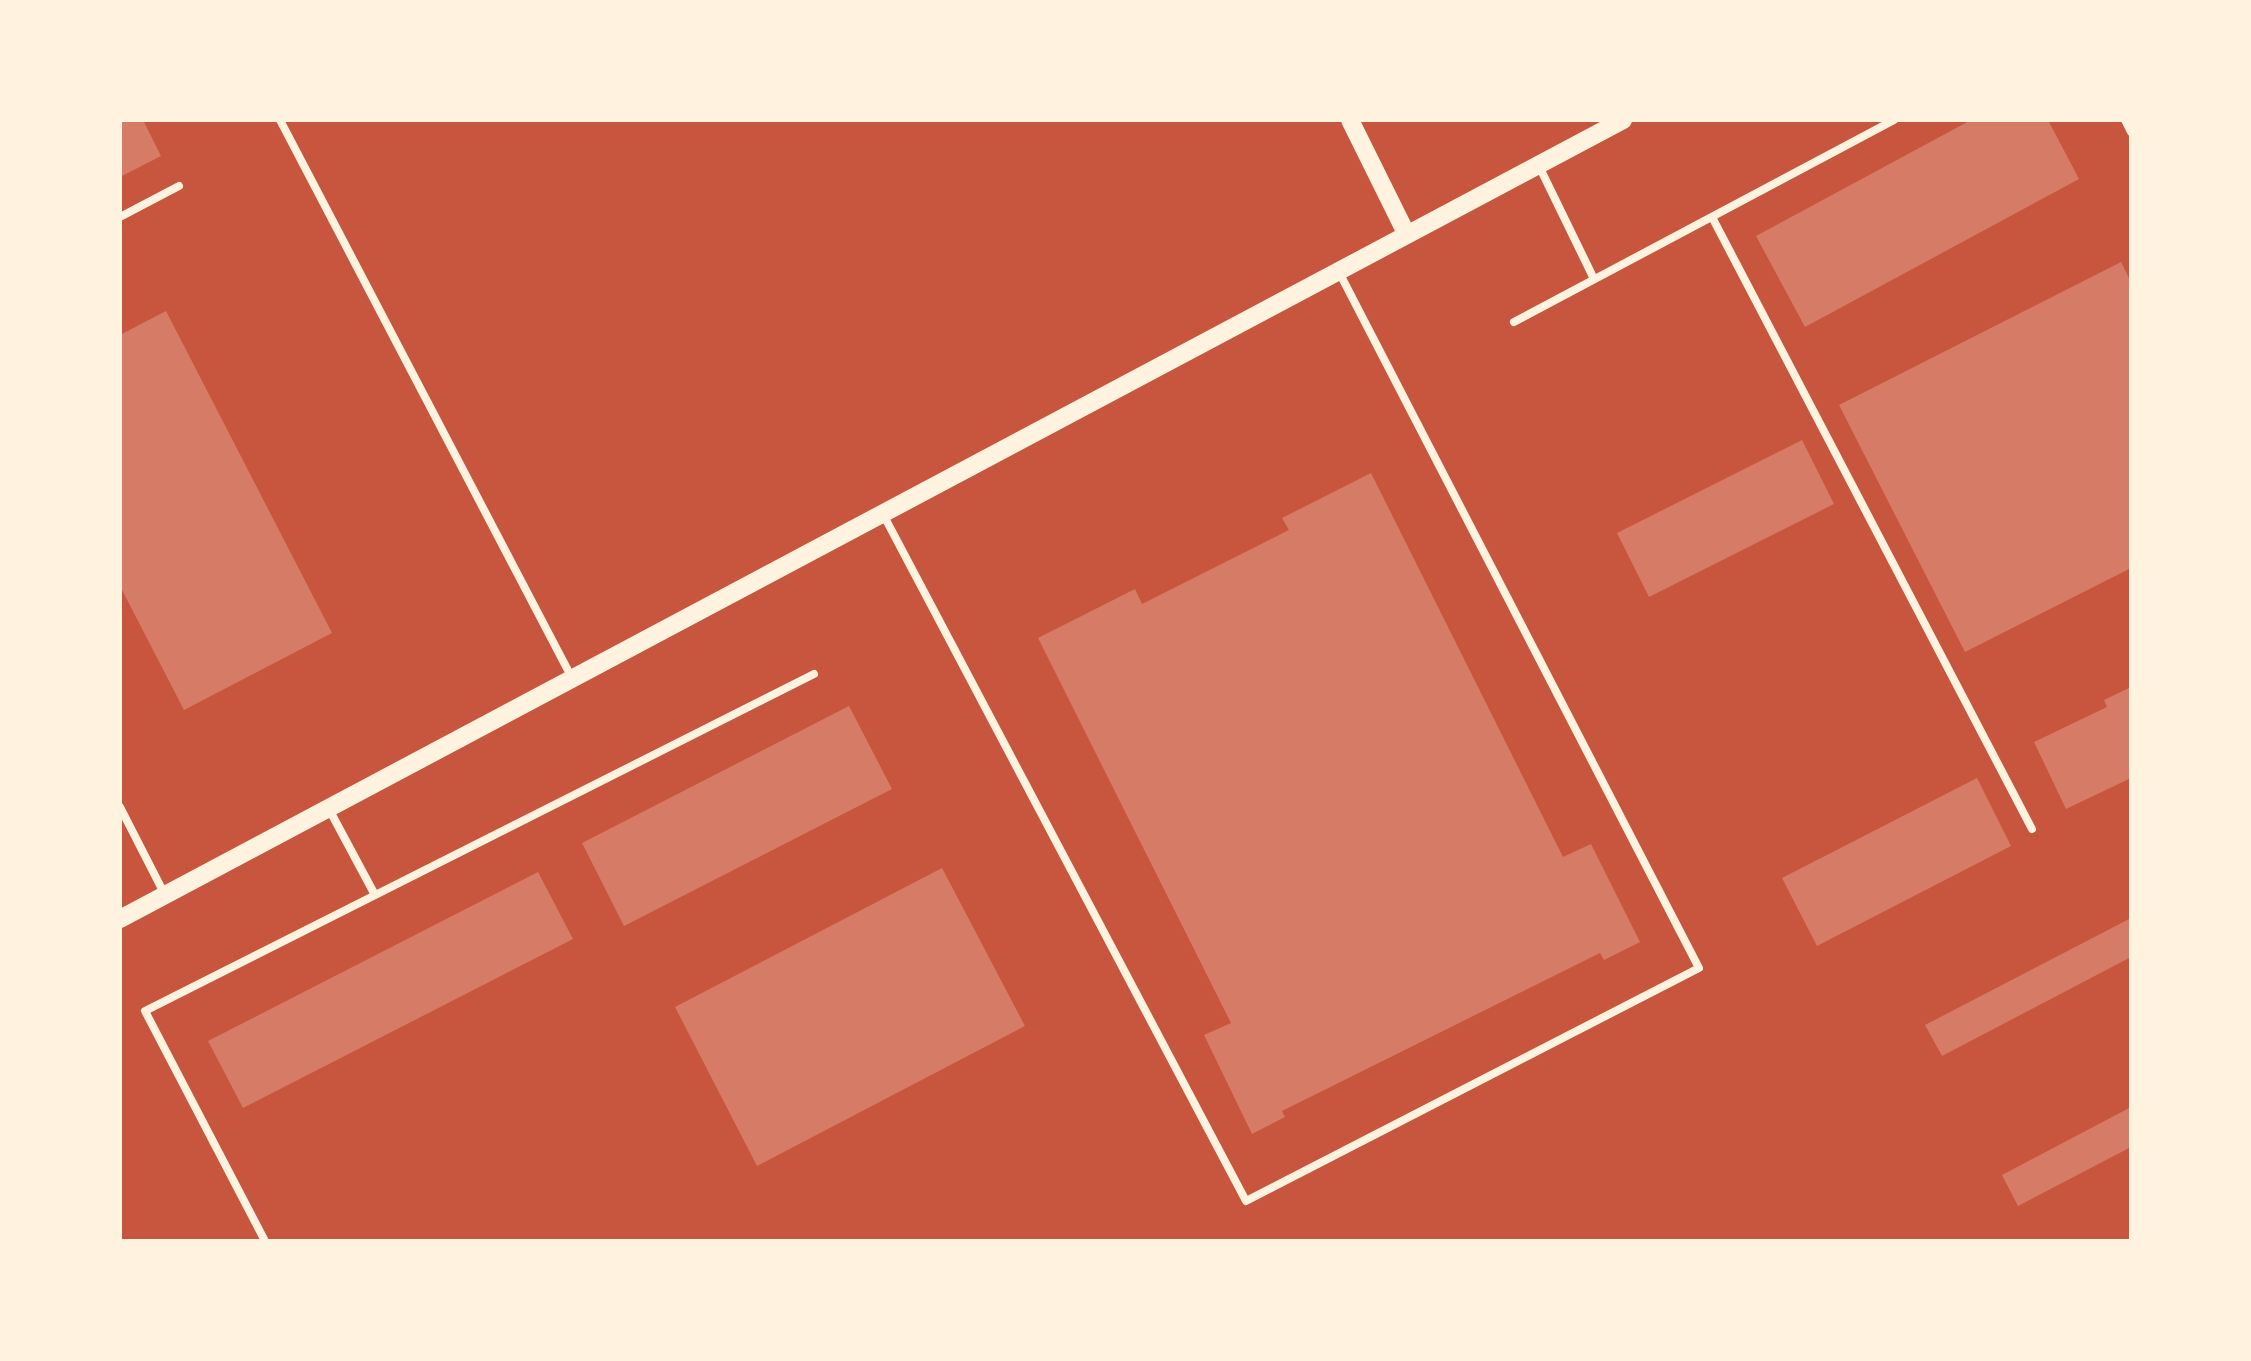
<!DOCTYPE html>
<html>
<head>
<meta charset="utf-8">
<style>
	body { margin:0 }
	#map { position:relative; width:2251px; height:1361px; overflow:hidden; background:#c8553d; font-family:"Noto Sans",sans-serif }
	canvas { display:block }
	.frame { position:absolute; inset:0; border:122px solid #fff3e0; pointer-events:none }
</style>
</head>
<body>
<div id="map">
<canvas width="2251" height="1361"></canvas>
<div class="frame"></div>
</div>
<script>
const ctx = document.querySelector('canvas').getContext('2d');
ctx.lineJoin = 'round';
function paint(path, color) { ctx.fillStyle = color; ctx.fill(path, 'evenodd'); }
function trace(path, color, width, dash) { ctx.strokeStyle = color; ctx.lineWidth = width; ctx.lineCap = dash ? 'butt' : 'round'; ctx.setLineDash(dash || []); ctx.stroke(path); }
paint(new Path2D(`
	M 120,120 L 143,120 L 161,156 L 120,177 Z
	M 1971,120 L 2048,120 L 2079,179 L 1805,327 L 1756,236 Z
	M 2121,262 L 2131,282 L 2131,568 L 1965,652 L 1839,405 Z
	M 166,311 L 332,633 L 184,710 L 120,586 L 120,335 Z
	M 1802,440 L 1834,504 L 1649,597 L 1617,533 Z
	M 1371,473 L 1563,857 L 1591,844 L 1640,942 L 1604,960 L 1600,953 L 1282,1111 L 1285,1117 L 1252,1134 L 1204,1035 L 1231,1023 L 1038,638 L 1135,589 L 1142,604 L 1289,530 L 1282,518 Z
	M 2131,687 L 2131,778 L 2066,809 L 2034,742 L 2107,707 L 2104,700 Z
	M 849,706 L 892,789 L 624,926 L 582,843 Z
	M 1977,778 L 2011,846 L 1817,946 L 1782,878 Z
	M 942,868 L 1025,1026 L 757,1166 L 675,1007 Z
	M 538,872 L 573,939 L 243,1108 L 208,1041 Z
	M 2131,918 L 2131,957 L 1942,1056 L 1925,1025 Z
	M 2131,1107 L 2131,1147 L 2018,1206 L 2002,1175 Z`), '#d67c66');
trace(new Path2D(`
	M 280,120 L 572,678
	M 2125,120 L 2131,132
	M 1539,166 L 1594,279
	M 120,217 L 179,186
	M 1712,217 L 2032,829
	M 1514,322 L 1894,120
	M 884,516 L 1246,1201 L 1699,968 L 1340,274
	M 120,807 L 165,895
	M 330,811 L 375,895
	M 265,1241 L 145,1011 L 814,674`), '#fff3e0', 8);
trace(new Path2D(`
	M 1350,120 L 1406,233
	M 120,919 L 1623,120`), '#fff3e0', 18);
</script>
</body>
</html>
